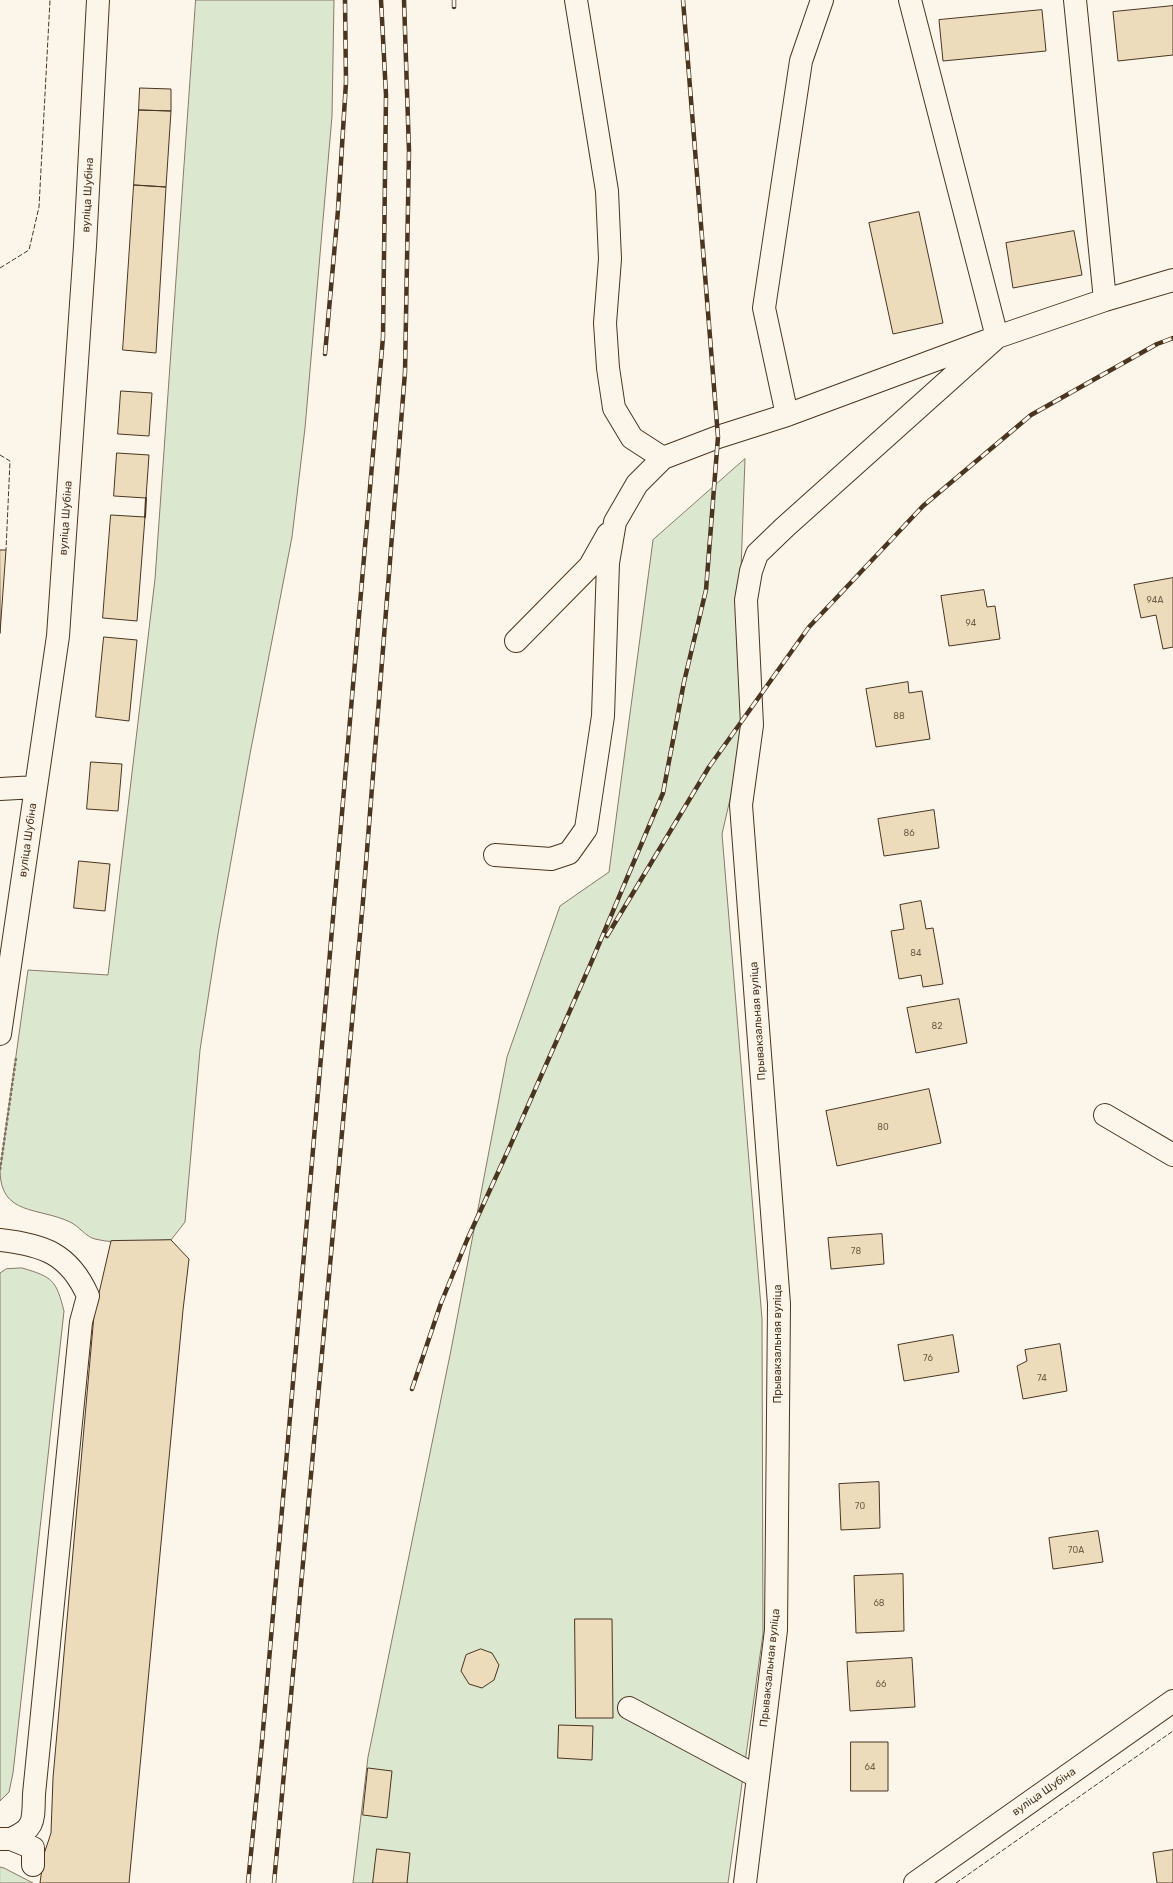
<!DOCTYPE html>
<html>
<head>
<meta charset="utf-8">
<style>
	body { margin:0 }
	canvas { display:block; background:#fbf6e9 }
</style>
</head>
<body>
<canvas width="1173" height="1883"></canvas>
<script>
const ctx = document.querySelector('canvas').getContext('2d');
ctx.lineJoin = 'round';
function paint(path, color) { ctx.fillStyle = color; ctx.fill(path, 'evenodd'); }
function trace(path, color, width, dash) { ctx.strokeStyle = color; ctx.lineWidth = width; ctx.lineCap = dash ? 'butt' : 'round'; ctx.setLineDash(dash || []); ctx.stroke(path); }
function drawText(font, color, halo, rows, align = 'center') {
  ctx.font = font + ' Rubik,sans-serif'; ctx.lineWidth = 3; ctx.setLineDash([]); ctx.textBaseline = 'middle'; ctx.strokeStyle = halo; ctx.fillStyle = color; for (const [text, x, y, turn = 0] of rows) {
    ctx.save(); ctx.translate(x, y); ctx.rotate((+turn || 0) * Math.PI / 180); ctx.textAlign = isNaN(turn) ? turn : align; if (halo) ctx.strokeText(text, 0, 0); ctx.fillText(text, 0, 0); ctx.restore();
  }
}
const green = new Path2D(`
	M 196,0 L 334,0 L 332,116 L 305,428 L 292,537 L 250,754 L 218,934 L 200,1050 L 185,1222 L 171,1240 C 147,1241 119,1245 95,1239 C 86,1237 79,1226 70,1222 C 39,1207 0,1216 0,1170 L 28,970 L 108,975 L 155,579 Z
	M 745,459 L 739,626 L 742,747 L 722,834 L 762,1319 L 763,1634 L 728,1883 L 353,1883 L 368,1757 L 451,1350 L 507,1057 L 560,906 L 609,872 L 653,540 Z
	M 22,1268 C 53,1277 56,1280 64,1311 L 13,1773 L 9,1792 L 0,1801 L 0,1273 L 6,1269 Z
	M 0,1867 L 4,1868 L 33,1883 L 0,1883 Z`);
paint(green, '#dce7d0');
trace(green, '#887966', 1);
const building = new Path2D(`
	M 1173,6 L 1173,55 L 1118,61 L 1113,12 Z
	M 1042,10 L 1046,51 L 943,61 L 939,20 Z
	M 140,88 L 171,89 L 171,111 L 139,110 Z
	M 139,110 L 171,111 L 166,187 L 134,185 Z
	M 134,185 L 166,187 L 156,353 L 123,350 Z
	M 919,212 L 943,323 L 893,334 L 869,223 Z
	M 1074,231 L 1082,275 L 1013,288 L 1006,243 Z
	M 121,391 L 152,393 L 149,436 L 118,434 Z
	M 117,453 L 149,455 L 146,498 L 114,496 Z
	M 111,515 L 145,517 L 137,621 L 103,618 Z
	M 0,550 L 6,550 L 0,633 Z
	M 1173,578 L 1173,647 L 1163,649 L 1156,615 L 1141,618 L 1134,585 Z
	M 984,590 L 987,607 L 995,606 L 1000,639 L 949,646 L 941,596 Z
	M 104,637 L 137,640 L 129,721 L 96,717 Z
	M 908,682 L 909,693 L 922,691 L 930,739 L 876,747 L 866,689 Z
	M 91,762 L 122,764 L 118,811 L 87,809 Z
	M 934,810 L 939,848 L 884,856 L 878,819 Z
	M 79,861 L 110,864 L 105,911 L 74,908 Z
	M 921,901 L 926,929 L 933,928 L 943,984 L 923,987 L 921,975 L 899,979 L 891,931 L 904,929 L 900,905 Z
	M 959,999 L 967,1043 L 916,1053 L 907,1008 Z
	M 929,1089 L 941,1143 L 837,1166 L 826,1111 Z
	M 882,1234 L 884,1264 L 831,1269 L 828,1238 Z
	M 171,1240 L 189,1259 L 183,1310 L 129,1883 L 40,1883 L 44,1854 L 51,1833 L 53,1778 L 94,1315 L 111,1241 Z
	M 953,1335 L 959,1372 L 904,1381 L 898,1345 Z
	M 1060,1344 L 1067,1391 L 1023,1399 L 1017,1366 L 1027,1361 L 1025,1350 Z
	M 879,1482 L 880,1528 L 841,1530 L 839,1484 Z
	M 1098,1531 L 1103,1562 L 1053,1569 L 1049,1538 Z
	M 903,1574 L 904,1631 L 856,1633 L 854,1576 Z
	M 575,1619 L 612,1619 L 613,1718 L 576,1718 Z
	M 481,1649 L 492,1653 L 499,1665 L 494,1680 L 482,1688 L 469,1684 L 461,1671 L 466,1655 Z
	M 912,1658 L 915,1707 L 850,1711 L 847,1662 Z
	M 559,1725 L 593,1726 L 592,1760 L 558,1758 Z
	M 851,1742 L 888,1742 L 888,1791 L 851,1791 Z
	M 368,1768 L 392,1771 L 387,1818 L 363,1815 Z
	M 377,1849 L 410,1853 L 407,1883 L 373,1883 Z
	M 1173,1850 L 1173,1883 L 1157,1883 L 1153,1853 Z`);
paint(building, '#ecdcbc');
trace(building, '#4a3520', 1);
const minor = new Path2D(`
	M 576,0 L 607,191 L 610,259 L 605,323 L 608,368 L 614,408 L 632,438 L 663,458
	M 1075,0 L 1105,300
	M 787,415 L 764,308 L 801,61 L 822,0
	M 516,641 L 590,566 L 608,534
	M 0,789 L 36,787
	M 495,855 L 551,859 L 569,853 L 586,829 L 603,716 L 608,563 L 615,522 L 637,484 L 663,458 L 718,437 L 787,415 L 997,337 L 910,0
	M 0,1034 L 58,636 L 85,246 L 98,0
	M 1105,1115 L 1173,1155
	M 0,1240 C 43,1245 69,1253 88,1296 L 81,1322 L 34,1794 C 33,1820 36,1828 11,1839
	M 629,1708 L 758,1777
	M 1,1839 L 11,1839 L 33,1848 L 33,1865
	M 745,1883 L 776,1630 L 779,1304 L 741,805 L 752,725 L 746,600 L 751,571 L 757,554 L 785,527 L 997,337 L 1105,300 L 1173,280
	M 915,1883 L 1173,1701`);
trace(minor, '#4a3520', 24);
trace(new Path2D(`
	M 0,1170 L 16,1058`), '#7f6f5c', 2.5, [3, 2]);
trace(minor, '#fbf6e9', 22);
const rail = new Path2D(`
	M 454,0 L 454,7
	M 325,354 L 338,210 L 346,82 L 345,0
	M 607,936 L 709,767 L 809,627 L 923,506 L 1031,415 L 1157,344 L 1173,338
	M 412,1389 L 441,1303 L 467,1240 L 511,1144 L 591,963 L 663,793 L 684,682 L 706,590 L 718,437 L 683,0
	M 248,1883 L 262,1742 L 383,337 L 386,95 L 381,0
	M 274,1883 L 363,901 L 405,372 L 409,151 L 404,0`);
trace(rail, '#4a3520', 4.5);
trace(rail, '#fbf6e9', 3, [9]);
trace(new Path2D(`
	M 0,268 L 29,250 L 39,207 L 50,0
	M 0,455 L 10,461 L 6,550
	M 956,1883 L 1173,1731`), '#4a3520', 1, [5, 2]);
trace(new Path2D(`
	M 145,517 L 146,498`), '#4a3520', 2);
drawText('9px', '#725f47', null, [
	["94А",1155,600],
	["94",971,623],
	["88",899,716],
	["86",909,833],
	["84",916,953],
	["82",937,1026],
	["80",883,1127],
	["78",856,1251],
	["76",928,1358],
	["74",1042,1378],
	["70",860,1506],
	["70А",1076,1550],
	["68",879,1603],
	["66",881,1684],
	["64",870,1767]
]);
drawText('11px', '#4a3520', '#fbf6e9', [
	["вуліца Шубіна",88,195,-87],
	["вуліца Шубіна",66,518,-86],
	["вуліца Шубіна",28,840,-82],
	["Прывакзальная вуліца",758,1021,-94],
	["Прывакзальная вуліца",778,1344,-90],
	["Прывакзальная вуліца",770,1668,-84],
	["вуліца Шубіна",1044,1792,-35]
]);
</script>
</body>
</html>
